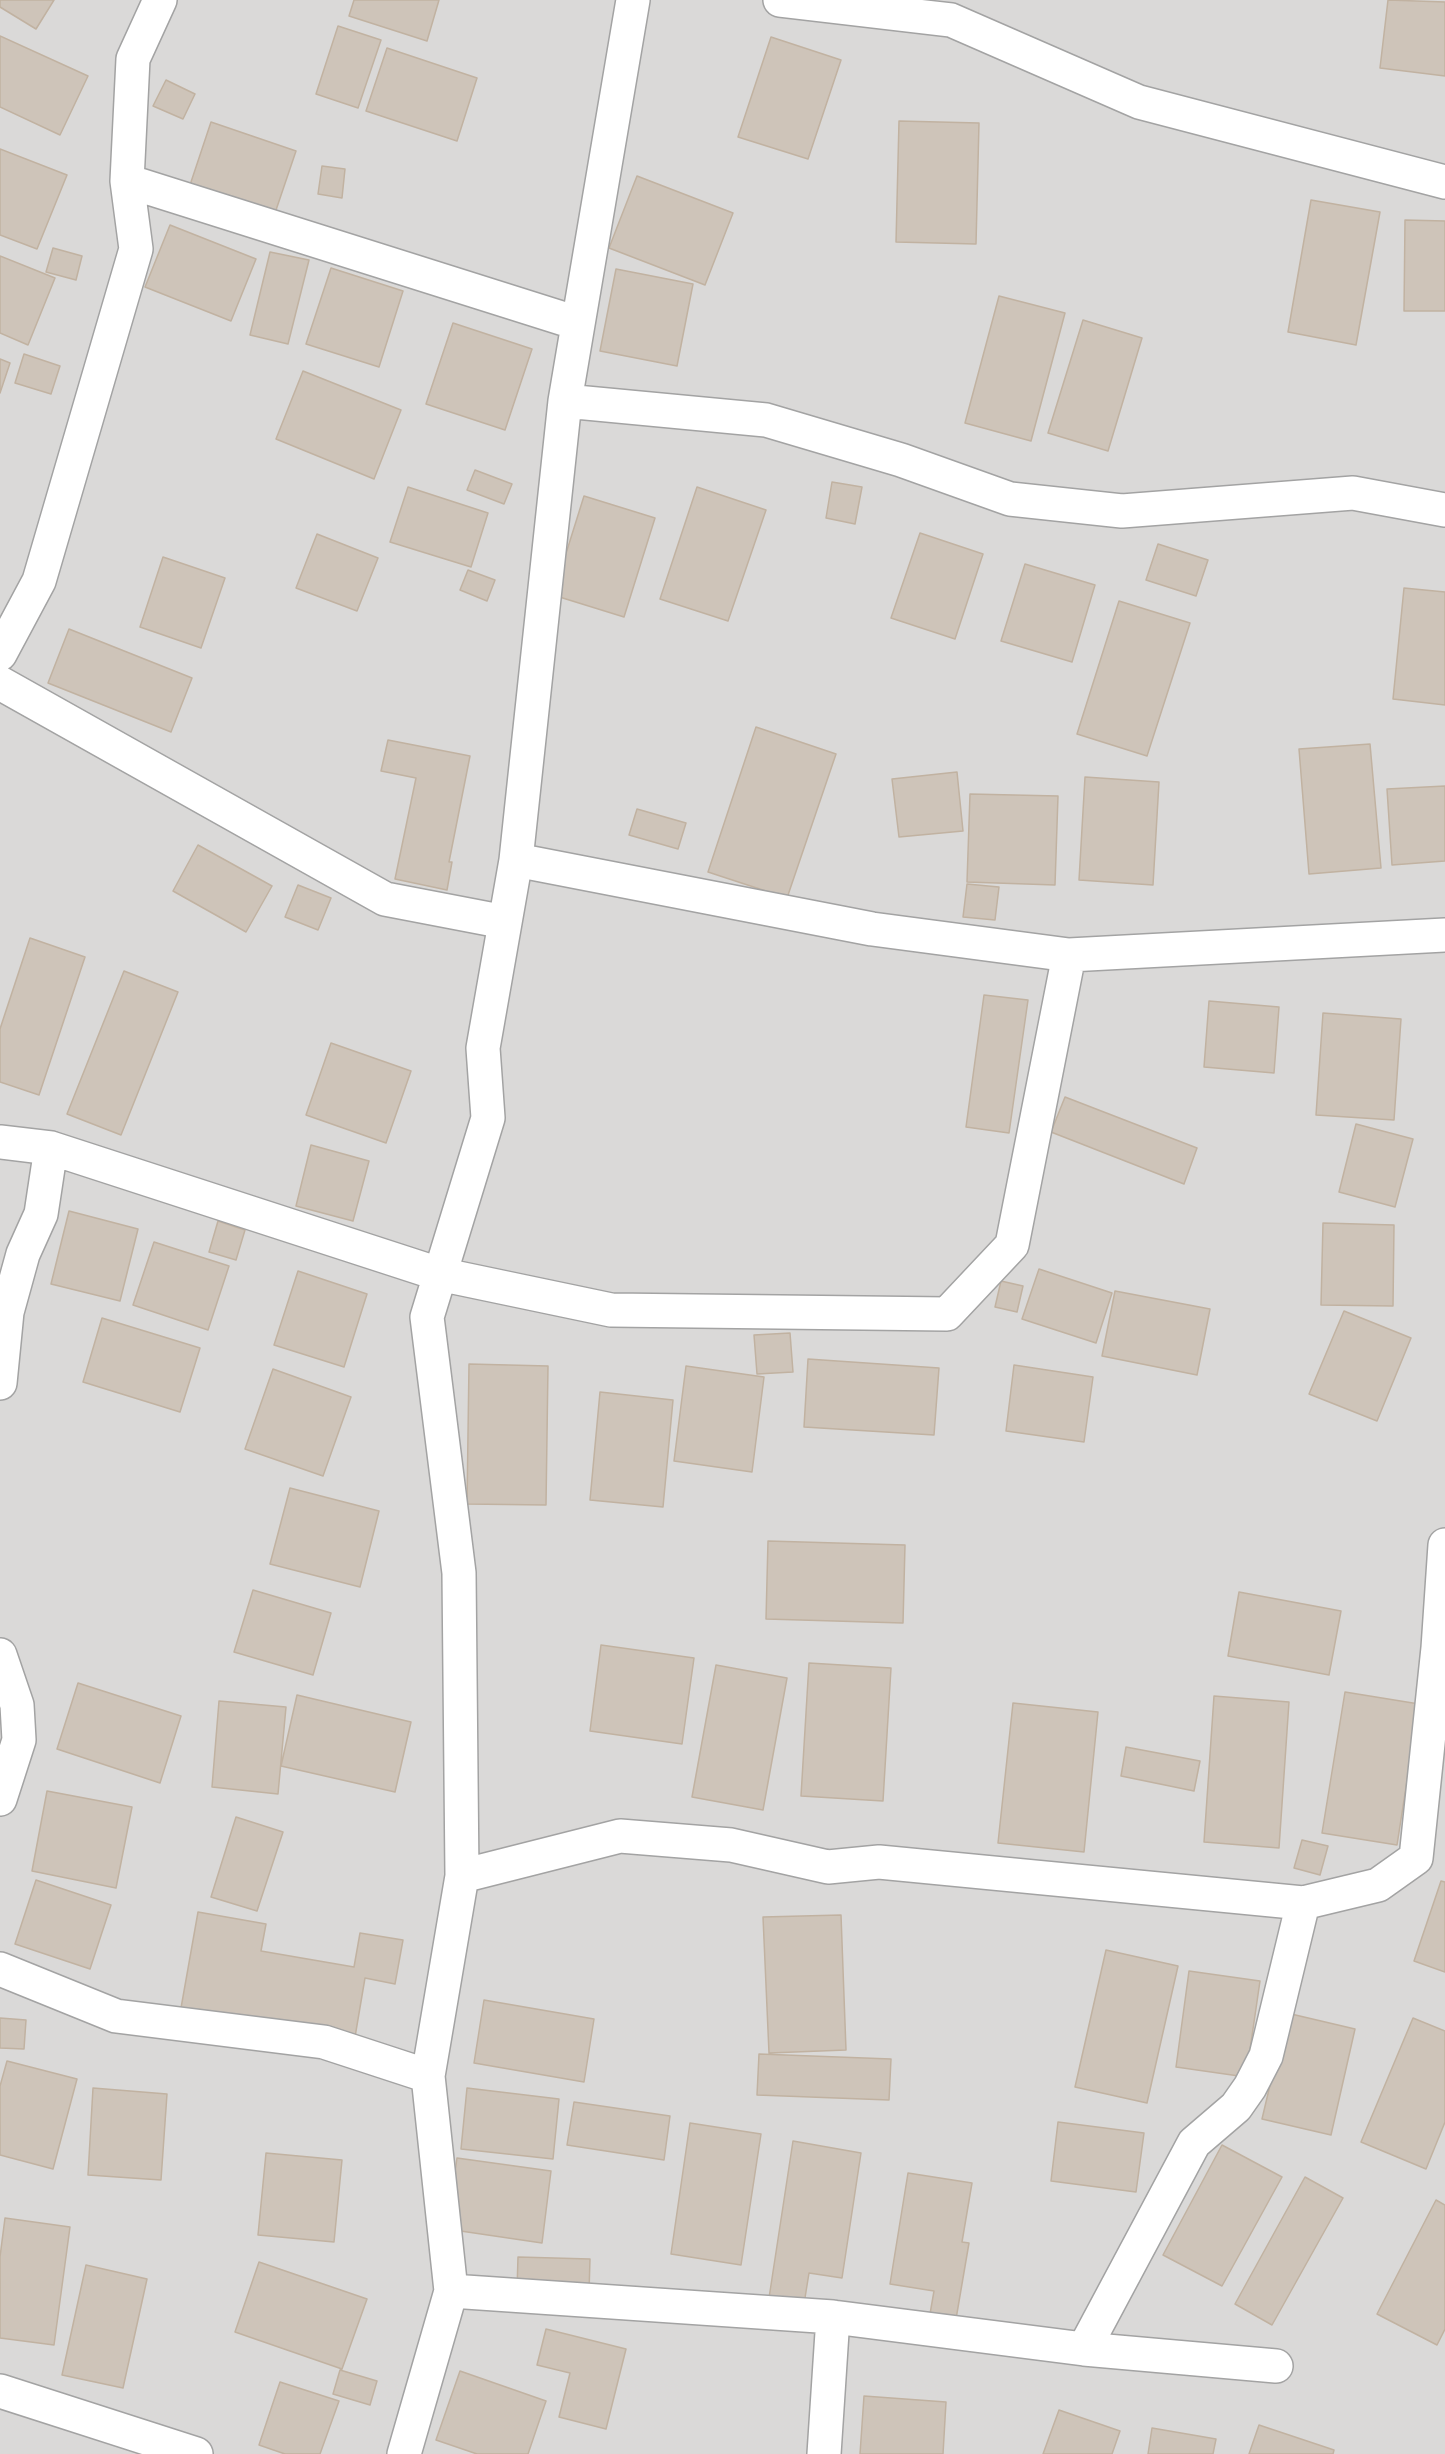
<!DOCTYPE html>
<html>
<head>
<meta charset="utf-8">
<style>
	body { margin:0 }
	canvas { display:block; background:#eeebe0 }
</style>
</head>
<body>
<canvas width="1445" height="2454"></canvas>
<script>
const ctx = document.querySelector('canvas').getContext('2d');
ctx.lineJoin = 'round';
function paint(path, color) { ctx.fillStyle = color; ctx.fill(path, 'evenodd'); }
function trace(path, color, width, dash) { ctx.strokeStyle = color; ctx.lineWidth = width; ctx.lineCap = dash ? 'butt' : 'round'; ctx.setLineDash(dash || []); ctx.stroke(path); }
paint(new Path2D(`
	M 0,0 L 1445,0 L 1445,2454 L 0,2454 Z`), '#dad9d8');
const building = new Path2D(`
	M 0,0 L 54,0 L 36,29 L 0,7 Z
	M 354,0 L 439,0 L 427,41 L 349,16 Z
	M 1388,0 L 1445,2 L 1445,76 L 1380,68 Z
	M 338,26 L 381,40 L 358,108 L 316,94 Z
	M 0,36 L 88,76 L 60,135 L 0,107 Z
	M 771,37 L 841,60 L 808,159 L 738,137 Z
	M 387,48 L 477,78 L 457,141 L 366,111 Z
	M 166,80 L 195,94 L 183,119 L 153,106 Z
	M 899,121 L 979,123 L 976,244 L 896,242 Z
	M 211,122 L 296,151 L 274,216 L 189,188 Z
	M 0,149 L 67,175 L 37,249 L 0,235 Z
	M 322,166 L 345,169 L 342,198 L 318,194 Z
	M 637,176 L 733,213 L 705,285 L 609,248 Z
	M 1311,200 L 1380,212 L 1356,345 L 1288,332 Z
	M 1405,220 L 1445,221 L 1445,311 L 1404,311 Z
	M 170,225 L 256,259 L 231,321 L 145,287 Z
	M 53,248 L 82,256 L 76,280 L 46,272 Z
	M 270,252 L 309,260 L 288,344 L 250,335 Z
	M 0,256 L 55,278 L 28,345 L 0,333 Z
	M 331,268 L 403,291 L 379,367 L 306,344 Z
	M 616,269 L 693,284 L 677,366 L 600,351 Z
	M 999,296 L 1065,313 L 1031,441 L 965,423 Z
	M 1083,320 L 1142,338 L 1108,451 L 1048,433 Z
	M 453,323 L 532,349 L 505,430 L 426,404 Z
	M 24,354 L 60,366 L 51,394 L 15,383 Z
	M 0,359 L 10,363 L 0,393 Z
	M 303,371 L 401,410 L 374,479 L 276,439 Z
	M 475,470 L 512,484 L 504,504 L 467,490 Z
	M 832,482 L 862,487 L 855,524 L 826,518 Z
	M 408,487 L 488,513 L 471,567 L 390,542 Z
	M 697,487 L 766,510 L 728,621 L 660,599 Z
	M 584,496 L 655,518 L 624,617 L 553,595 Z
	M 920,533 L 983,554 L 955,639 L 891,618 Z
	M 317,534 L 378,558 L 357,611 L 296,588 Z
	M 1158,544 L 1208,560 L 1196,596 L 1146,580 Z
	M 163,557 L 225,578 L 201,648 L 140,627 Z
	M 1025,564 L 1095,585 L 1072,662 L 1001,641 Z
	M 468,570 L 495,580 L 487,601 L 460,590 Z
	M 1404,588 L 1445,592 L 1445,705 L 1393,699 Z
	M 1119,601 L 1190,623 L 1147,756 L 1077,734 Z
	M 69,629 L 192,678 L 171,732 L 48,683 Z
	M 756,727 L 836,754 L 787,898 L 708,872 Z
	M 388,740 L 470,756 L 449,862 L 452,862 L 447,890 L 395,879 L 416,778 L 381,771 Z
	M 1370,744 L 1381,868 L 1309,874 L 1299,749 Z
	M 957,772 L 963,831 L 899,837 L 892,779 Z
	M 1085,777 L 1159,782 L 1153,885 L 1079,880 Z
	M 1445,786 L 1445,861 L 1392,865 L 1387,789 Z
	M 970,794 L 1058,796 L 1055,885 L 967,882 Z
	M 637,809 L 686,823 L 678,849 L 629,835 Z
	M 198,845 L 272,886 L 246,932 L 173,891 Z
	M 967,884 L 999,887 L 995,920 L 963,917 Z
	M 298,885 L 331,898 L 318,930 L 285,917 Z
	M 30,938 L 85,957 L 39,1095 L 0,1082 L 0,1029 Z
	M 124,971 L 178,992 L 121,1135 L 67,1114 Z
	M 984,995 L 1028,1000 L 1009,1133 L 966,1127 Z
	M 1209,1001 L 1279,1007 L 1274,1073 L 1204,1067 Z
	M 1323,1013 L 1401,1019 L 1394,1120 L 1316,1115 Z
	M 331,1043 L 411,1071 L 386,1143 L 306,1115 Z
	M 1065,1097 L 1197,1148 L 1184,1184 L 1051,1132 Z
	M 1356,1124 L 1413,1139 L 1395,1207 L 1339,1192 Z
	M 311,1145 L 369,1161 L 353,1221 L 296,1206 Z
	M 69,1211 L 138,1229 L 120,1301 L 51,1284 Z
	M 218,1221 L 245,1230 L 236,1260 L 209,1252 Z
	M 1323,1223 L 1394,1225 L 1393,1306 L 1321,1305 Z
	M 154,1242 L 229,1266 L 208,1330 L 133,1305 Z
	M 1039,1269 L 1112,1293 L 1096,1343 L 1022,1319 Z
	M 298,1271 L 367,1294 L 344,1367 L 274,1345 Z
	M 1001,1281 L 1023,1286 L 1017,1312 L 995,1307 Z
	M 1115,1291 L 1210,1309 L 1197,1375 L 1102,1356 Z
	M 1344,1311 L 1411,1338 L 1377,1421 L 1309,1394 Z
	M 102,1318 L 200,1348 L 180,1412 L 83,1382 Z
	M 790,1333 L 793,1372 L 757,1374 L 754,1335 Z
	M 808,1359 L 939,1368 L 934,1435 L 804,1427 Z
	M 469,1364 L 548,1366 L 546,1505 L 467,1504 Z
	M 1014,1365 L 1093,1377 L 1084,1442 L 1006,1431 Z
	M 686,1366 L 764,1377 L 752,1472 L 674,1461 Z
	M 273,1369 L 351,1397 L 323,1476 L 245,1449 Z
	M 600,1392 L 673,1400 L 663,1507 L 590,1500 Z
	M 290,1488 L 379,1511 L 360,1587 L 270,1564 Z
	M 768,1541 L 905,1545 L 903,1623 L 766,1619 Z
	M 253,1590 L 331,1613 L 313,1675 L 234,1652 Z
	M 1239,1592 L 1341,1611 L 1329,1675 L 1228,1656 Z
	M 601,1645 L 694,1658 L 682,1744 L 590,1731 Z
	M 809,1663 L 891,1668 L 883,1801 L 801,1796 Z
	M 716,1665 L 787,1678 L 763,1810 L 692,1797 Z
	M 78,1683 L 181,1716 L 160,1783 L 57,1749 Z
	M 1345,1692 L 1419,1704 L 1397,1845 L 1322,1833 Z
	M 297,1695 L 411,1722 L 395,1792 L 281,1766 Z
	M 1214,1696 L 1289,1702 L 1279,1848 L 1204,1842 Z
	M 219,1701 L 286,1707 L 278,1794 L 212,1787 Z
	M 1013,1703 L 1098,1712 L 1084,1852 L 998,1843 Z
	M 1126,1747 L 1200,1761 L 1194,1791 L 1121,1776 Z
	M 47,1791 L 132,1807 L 116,1888 L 32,1871 Z
	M 236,1817 L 283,1832 L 257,1911 L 211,1897 Z
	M 1302,1840 L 1328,1846 L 1320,1875 L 1294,1868 Z
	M 36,1880 L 111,1905 L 90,1969 L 15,1944 Z
	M 1441,1881 L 1445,1882 L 1445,1972 L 1414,1961 Z
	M 198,1912 L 266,1924 L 261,1951 L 354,1967 L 360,1933 L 403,1940 L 395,1984 L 365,1978 L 355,2037 L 181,2008 Z
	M 841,1915 L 846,2050 L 769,2053 L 763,1917 Z
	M 1106,1950 L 1178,1966 L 1147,2103 L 1075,2087 Z
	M 1189,1971 L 1260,1981 L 1246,2077 L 1176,2067 Z
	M 484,2000 L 594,2019 L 584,2082 L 474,2063 Z
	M 1287,2013 L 1355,2029 L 1331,2135 L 1262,2119 Z
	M 0,2018 L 26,2020 L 24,2049 L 0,2048 Z
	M 1413,2018 L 1445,2031 L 1445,2122 L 1426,2169 L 1361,2142 Z
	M 759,2054 L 891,2059 L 889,2100 L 757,2095 Z
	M 7,2061 L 77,2079 L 53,2169 L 0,2155 L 0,2086 Z
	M 93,2088 L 167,2094 L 161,2180 L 88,2175 Z
	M 467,2088 L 559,2099 L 553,2159 L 461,2149 Z
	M 574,2102 L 670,2116 L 664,2160 L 567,2145 Z
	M 1058,2122 L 1144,2133 L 1136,2192 L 1051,2181 Z
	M 690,2123 L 761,2134 L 741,2265 L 671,2254 Z
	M 793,2141 L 861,2153 L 842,2278 L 809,2273 L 804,2304 L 769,2298 Z
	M 1222,2145 L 1282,2177 L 1222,2286 L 1163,2255 Z
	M 266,2153 L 342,2160 L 334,2242 L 258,2235 Z
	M 457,2158 L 551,2171 L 542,2243 L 447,2229 Z
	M 908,2173 L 972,2183 L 962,2242 L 969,2243 L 956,2319 L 930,2314 L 934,2291 L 890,2284 Z
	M 1305,2177 L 1343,2198 L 1272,2325 L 1235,2304 Z
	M 1436,2200 L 1445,2205 L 1445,2329 L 1437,2345 L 1377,2314 Z
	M 5,2218 L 70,2227 L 54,2345 L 0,2338 L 0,2257 Z
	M 518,2257 L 590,2259 L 589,2292 L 517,2290 Z
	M 259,2262 L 367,2299 L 342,2369 L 235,2332 Z
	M 86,2265 L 147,2279 L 123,2388 L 62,2375 Z
	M 546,2329 L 626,2349 L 606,2429 L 559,2417 L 570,2373 L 537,2365 Z
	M 340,2370 L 377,2381 L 370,2405 L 333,2394 Z
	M 460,2371 L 546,2401 L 528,2454 L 477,2454 L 436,2440 Z
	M 280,2382 L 339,2401 L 320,2454 L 285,2454 L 259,2445 Z
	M 864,2396 L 946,2402 L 943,2454 L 860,2454 Z
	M 1059,2410 L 1120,2431 L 1112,2454 L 1043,2454 Z
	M 1259,2425 L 1334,2450 L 1333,2454 L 1249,2454 Z
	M 1152,2428 L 1216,2439 L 1213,2454 L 1148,2454 Z`);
paint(building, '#cec4b9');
trace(building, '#c1b2a1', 1.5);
const minor = new Path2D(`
	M 780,0 L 951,20 L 1139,102 L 1445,182
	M 127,181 L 577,323
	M 565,401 L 766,420 L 901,460 L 1010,499 L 1122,511 L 1353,493 L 1445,510
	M 0,654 L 39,581 L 136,249 L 127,181 L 133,59 L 160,0
	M 0,683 L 385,899 L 505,922
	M 516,860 L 872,929 L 1069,955 L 1445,935
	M 0,1142 L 51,1148 L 439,1274 L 611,1310 L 947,1314 L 1012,1245 L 1069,955
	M 0,1383 L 7,1312 L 23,1254 L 41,1214 L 51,1148
	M 0,1655 L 17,1705 L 19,1740 L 0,1799
	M 462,1876 L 620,1836 L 731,1845 L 828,1867 L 879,1862 L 1303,1903 L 1378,1885 L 1416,1858 L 1438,1648 L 1445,1545
	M 0,1969 L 116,2016 L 324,2042 L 428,2076
	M 451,2291 L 833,2317 L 1084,2349 L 1276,2366
	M 1084,2349 L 1194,2143 L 1236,2107 L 1250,2087 L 1266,2056 L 1303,1903
	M 0,2391 L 196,2454
	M 404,2454 L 451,2291 L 428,2076 L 462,1876 L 459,1573 L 427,1317 L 488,1118 L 483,1048 L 516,860 L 565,401 L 633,0
	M 824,2454 L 833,2317`);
trace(minor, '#a3a3a3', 36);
trace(minor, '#fff', 33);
</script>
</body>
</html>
